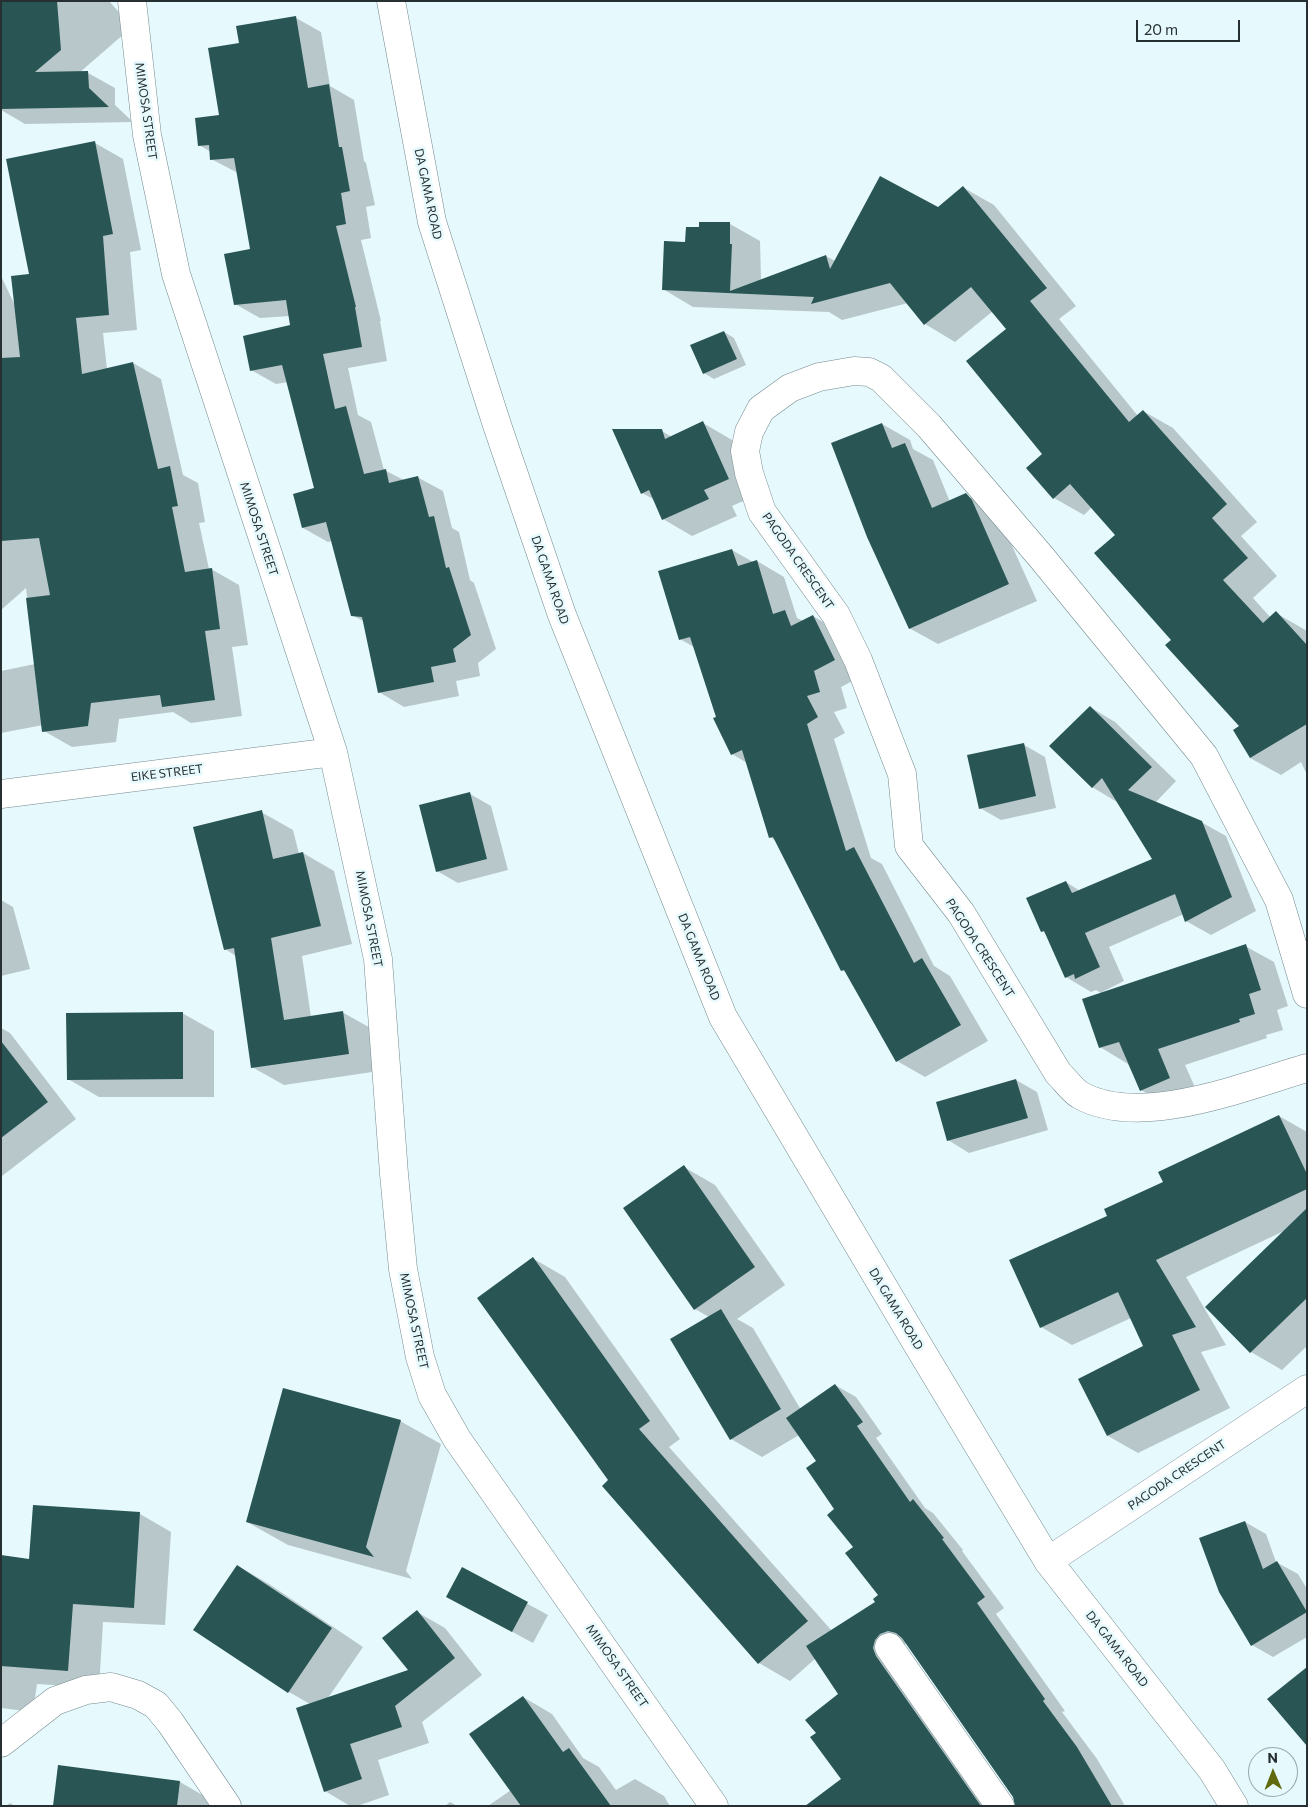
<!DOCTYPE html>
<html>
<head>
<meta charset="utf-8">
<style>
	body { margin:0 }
	#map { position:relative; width:1308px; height:1807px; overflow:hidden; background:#e6f9fd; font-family:Commissioner,sans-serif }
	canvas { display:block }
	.frame { position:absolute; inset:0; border:2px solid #262f31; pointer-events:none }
	.north { position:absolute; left:1248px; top:1747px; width:50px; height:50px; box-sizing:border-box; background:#e6f9fd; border:1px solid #99a8ab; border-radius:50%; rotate:359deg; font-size:14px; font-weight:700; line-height:20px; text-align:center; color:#262f31 }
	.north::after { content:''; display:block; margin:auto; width:18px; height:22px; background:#60690d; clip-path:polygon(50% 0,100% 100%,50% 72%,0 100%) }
	.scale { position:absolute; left:1136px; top:20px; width:104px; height:22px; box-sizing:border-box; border:2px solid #262f31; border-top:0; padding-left:6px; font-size:15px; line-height:18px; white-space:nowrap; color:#262f31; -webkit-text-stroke:4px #e6f9fd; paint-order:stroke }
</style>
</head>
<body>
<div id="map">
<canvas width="1308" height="1807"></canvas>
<div class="frame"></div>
<div class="north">N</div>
<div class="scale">20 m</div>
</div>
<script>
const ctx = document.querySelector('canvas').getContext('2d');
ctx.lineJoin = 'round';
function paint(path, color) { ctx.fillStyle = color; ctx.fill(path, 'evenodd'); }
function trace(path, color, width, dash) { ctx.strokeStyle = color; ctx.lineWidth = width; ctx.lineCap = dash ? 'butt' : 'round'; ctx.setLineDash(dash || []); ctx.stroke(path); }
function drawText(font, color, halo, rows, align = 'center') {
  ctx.font = font + ' Commissioner,sans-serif'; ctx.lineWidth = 5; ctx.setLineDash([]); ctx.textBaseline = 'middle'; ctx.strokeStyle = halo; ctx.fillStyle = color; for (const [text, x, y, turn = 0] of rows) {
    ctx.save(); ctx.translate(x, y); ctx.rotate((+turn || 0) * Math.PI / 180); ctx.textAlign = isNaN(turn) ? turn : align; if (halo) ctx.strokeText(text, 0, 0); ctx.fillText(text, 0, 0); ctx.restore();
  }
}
paint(new Path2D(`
	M 1,1 L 109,1 L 132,27 L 79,73 L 88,73 L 115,88 L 115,105 L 133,122 L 25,124 L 1,110 Z
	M 296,18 L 321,32 L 330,86 L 354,100 L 364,161 L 366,163 L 375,205 L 366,207 L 371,238 L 361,240 L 381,321 L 380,321 L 387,361 L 348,368 L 358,415 L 371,422 L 384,470 L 404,480 L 417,477 L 443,491 L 452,528 L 459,532 L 470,580 L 474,583 L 496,649 L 478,663 L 480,676 L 456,681 L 459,696 L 404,707 L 379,692 L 365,622 L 352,615 L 332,541 L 328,542 L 303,528 L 316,489 L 288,382 L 276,384 L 251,370 L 291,326 L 290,316 L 260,318 L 235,304 L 252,250 L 238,173 L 211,159 L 211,152 L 199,145 L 221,116 L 240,44 Z
	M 95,143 L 123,159 L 141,250 L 130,252 L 137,330 L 103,333 L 107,369 L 133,363 L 161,379 L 183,475 L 198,483 L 205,522 L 199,523 L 209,569 L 211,569 L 239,585 L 248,645 L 232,647 L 242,716 L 191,723 L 173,712 L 119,719 L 116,742 L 72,747 L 44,731 L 43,725 L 1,733 L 1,671 L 35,664 L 26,588 L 1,610 L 1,276 L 49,377 Z
	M 964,188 L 994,205 L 1076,306 L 1059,319 L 1138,416 L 1143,411 L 1173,428 L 1257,522 L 1241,536 L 1277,576 L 1253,598 L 1271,618 L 1276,613 L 1307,631 L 1307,775 L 1301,762 L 1281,775 L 1250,758 L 1241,726 L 1173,640 L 1117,535 L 1092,507 L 1084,515 L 1054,498 L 1044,454 L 1008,329 L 993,311 L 955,342 L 925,324 L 908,303 L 842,320 L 829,312 L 693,307 L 663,289 L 687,243 L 730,224 L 760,241 L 761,280 L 826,256 L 835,261 L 938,209 Z
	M 724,332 L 734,338 L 746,365 L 714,379 L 704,373 Z
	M 703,423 L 732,440 L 757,495 L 732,506 L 737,516 L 692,536 L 663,519 L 655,500 L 642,493 L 662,431 L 672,437 Z
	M 882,424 L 910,440 L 913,449 L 933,460 L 950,502 L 966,495 L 994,511 L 999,517 L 1037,601 L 938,644 L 909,628 Z
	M 732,550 L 753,562 L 757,561 L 784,577 L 797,618 L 803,621 L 813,616 L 840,632 L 862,676 L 841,687 L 847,708 L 834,712 L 845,733 L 834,739 L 871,858 L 882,864 L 934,966 L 950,976 L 988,1041 L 925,1077 L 897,1061 L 847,973 L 842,970 L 776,841 L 770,837 L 747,763 L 732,754 L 718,717 L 694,647 L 680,639 Z
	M 1090,707 L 1115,722 L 1176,781 L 1155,803 L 1201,822 L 1226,836 L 1256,911 L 1211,935 L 1186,921 L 1184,914 L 1109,947 L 1124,981 L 1102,992 L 1103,994 L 1096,990 L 1091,992 L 1066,977 L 1047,934 L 1042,931 L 1066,882 L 1080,891 L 1154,859 L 1117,802 L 1092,787 Z
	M 1024,745 L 1045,757 L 1056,808 L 1001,820 L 980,808 Z
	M 470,794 L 491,806 L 508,870 L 458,883 L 437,871 Z
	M 261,812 L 293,830 L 299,854 L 303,853 L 334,871 L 352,944 L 302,956 L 311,1017 L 342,1012 L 374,1030 L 379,1071 L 284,1085 L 252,1067 L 236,956 L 225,949 Z
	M 1,900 L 13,907 L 30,969 L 1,976 Z
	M 1245,946 L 1274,962 L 1288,1006 L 1277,1010 L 1283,1030 L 1266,1035 L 1267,1038 L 1185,1065 L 1198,1094 L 1169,1106 L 1141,1090 L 1128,1064 L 1100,1047 Z
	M 182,1013 L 214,1031 L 214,1097 L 99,1097 L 68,1079 Z
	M 1,1028 L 10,1033 L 76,1119 L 2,1176 Z
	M 1016,1080 L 1037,1092 L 1048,1130 L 969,1153 L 948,1140 Z
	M 1279,1116 L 1307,1132 L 1307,1346 L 1282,1370 L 1251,1352 L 1284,1231 L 1186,1277 L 1226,1345 L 1201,1352 L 1230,1408 L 1138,1453 L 1108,1436 L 1145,1347 L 1131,1318 L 1072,1345 L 1041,1327 L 1109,1216 Z
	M 684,1167 L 715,1185 L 785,1285 L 737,1319 L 753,1328 L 801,1410 L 835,1385 L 856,1397 L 882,1434 L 876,1438 L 925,1508 L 933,1513 L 963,1550 L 962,1551 L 1004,1608 L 996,1614 L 1065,1711 L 1062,1712 L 1097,1759 L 1124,1804 L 1123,1806 L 1017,1806 L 1014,1796 L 907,1643 L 900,1646 L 992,1806 L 814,1806 L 843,1779 L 817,1734 L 840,1695 L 816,1658 L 790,1681 L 759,1663 L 609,1481 L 534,1259 L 565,1277 L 680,1439 L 669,1447 L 832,1631 L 877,1602 L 880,1595 L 836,1509 L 818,1462 L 799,1435 L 762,1457 L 731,1439 L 709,1317 L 695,1309 Z
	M 400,1421 L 441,1444 L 406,1571 L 412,1579 L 288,1545 L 247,1522 Z
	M 34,1506 L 140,1514 L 171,1532 L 165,1625 L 103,1622 L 99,1688 L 37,1684 L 33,1712 L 1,1708 L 1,1557 L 30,1560 Z
	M 1245,1522 L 1266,1534 L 1276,1562 L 1298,1574 L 1307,1589 L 1307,1637 L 1273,1657 L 1252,1645 Z
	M 238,1566 L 269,1584 L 363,1647 L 328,1698 L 410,1671 L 417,1612 L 445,1628 L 482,1675 L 422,1722 L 429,1743 L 378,1760 L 389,1795 L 357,1806 L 350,1806 L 325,1791 L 310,1704 L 289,1692 L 195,1629 Z
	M 463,1569 L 548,1615 L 533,1643 L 468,1608 Z
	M 523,1697 L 552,1714 L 583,1758 L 599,1767 L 616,1790 L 635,1779 L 664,1796 L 670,1806 L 488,1806 L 511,1790 Z
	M 180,1782 L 211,1800 L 210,1806 L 54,1806 Z
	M 450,1802 L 457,1806 L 445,1806 Z
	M 10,1803 L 15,1806 L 6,1806 Z`), '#0003');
paint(new Path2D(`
	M 1,1 L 57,1 L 61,50 L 35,72 L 88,71 L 89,88 L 109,107 L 1,109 Z
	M 296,16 L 308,88 L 329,84 L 339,147 L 342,147 L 350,191 L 341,193 L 346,224 L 336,226 L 356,307 L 355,307 L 362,347 L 323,354 L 335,409 L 346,406 L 364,474 L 386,469 L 389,483 L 418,476 L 429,517 L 434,516 L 446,568 L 449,567 L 471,635 L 453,649 L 456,662 L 431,667 L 434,682 L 378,693 L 362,617 L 351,616 L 326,522 L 302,528 L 293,494 L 314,488 L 282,365 L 250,371 L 243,336 L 290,325 L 286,300 L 234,305 L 224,254 L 250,249 L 234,158 L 210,160 L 209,145 L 198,146 L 195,118 L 219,115 L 208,48 L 239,43 L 236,26 Z
	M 95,141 L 113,234 L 103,236 L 109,315 L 76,318 L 82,374 L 133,362 L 158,469 L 170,466 L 178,506 L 172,507 L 185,572 L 212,568 L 220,629 L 205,631 L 215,700 L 162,707 L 160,695 L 91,703 L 88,726 L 42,732 L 26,598 L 50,595 L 39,538 L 1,541 L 1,358 L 20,357 L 11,276 L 29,274 L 6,159 Z
	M 880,176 L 938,207 L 963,186 L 1047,288 L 1030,301 L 1129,422 L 1143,410 L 1227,504 L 1212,518 L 1248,558 L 1223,580 L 1263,623 L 1276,611 L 1307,645 L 1307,724 L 1250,758 L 1233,730 L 1239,726 L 1165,645 L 1171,640 L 1094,553 L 1115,535 L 1070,484 L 1053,499 L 1026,468 L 1042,454 L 966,361 L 1006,329 L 971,287 L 924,325 L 890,283 L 811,304 L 814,297 L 662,290 L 664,241 L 685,242 L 686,227 L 699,227 L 699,222 L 730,222 L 730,244 L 732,244 L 730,291 L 826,255 L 830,269 Z
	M 724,331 L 737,359 L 703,374 L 690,345 Z
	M 703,421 L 729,479 L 704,490 L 709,499 L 662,520 L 649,490 L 641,494 L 612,429 L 662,429 L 665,439 Z
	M 882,423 L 892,448 L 905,443 L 932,508 L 966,493 L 972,500 L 1009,584 L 909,629 L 867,537 L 831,443 Z
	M 732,549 L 738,566 L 757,560 L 773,614 L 785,610 L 791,626 L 813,615 L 835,660 L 814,671 L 820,692 L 807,696 L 818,717 L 807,724 L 846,851 L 854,847 L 914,963 L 922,958 L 961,1025 L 896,1062 L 844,970 L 841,971 L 773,837 L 769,838 L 742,750 L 731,755 L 713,718 L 716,717 L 690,637 L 679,640 L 658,571 Z
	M 1090,706 L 1152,767 L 1128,790 L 1202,821 L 1232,897 L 1185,922 L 1175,894 L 1085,933 L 1100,967 L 1075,979 L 1074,974 L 1065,978 L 1044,931 L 1041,932 L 1026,898 L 1066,881 L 1072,893 L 1152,859 L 1102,778 L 1092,788 L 1049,746 Z
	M 1024,743 L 1036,796 L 979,809 L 967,755 Z
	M 470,792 L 487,859 L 436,872 L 419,805 Z
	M 262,810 L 273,859 L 303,852 L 321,926 L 271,938 L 284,1020 L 343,1011 L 349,1054 L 251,1068 L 234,948 L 224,950 L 193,827 Z
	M 1246,944 L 1261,990 L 1249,994 L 1255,1014 L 1239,1019 L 1240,1022 L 1158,1049 L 1170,1078 L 1140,1091 L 1119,1042 L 1099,1048 L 1082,999 Z
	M 183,1012 L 183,1079 L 67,1080 L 66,1013 Z
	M 1,1041 L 48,1102 L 1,1138 Z
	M 1016,1079 L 1028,1118 L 947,1141 L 936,1102 Z
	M 1279,1115 L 1307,1174 L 1307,1189 L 1156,1260 L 1196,1327 L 1172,1335 L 1200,1390 L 1107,1436 L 1078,1379 L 1143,1346 L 1118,1292 L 1040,1328 L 1009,1260 L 1107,1216 L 1104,1209 L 1163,1182 L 1158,1172 Z
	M 684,1165 L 755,1267 L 694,1310 L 623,1208 Z
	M 1307,1208 L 1307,1298 L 1250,1353 L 1205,1307 Z
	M 533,1257 L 650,1421 L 639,1429 L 808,1621 L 758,1664 L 602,1486 L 608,1480 L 477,1298 Z
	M 721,1309 L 781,1409 L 730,1440 L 670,1339 Z
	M 835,1384 L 863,1422 L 857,1426 L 910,1502 L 913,1499 L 944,1538 L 942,1539 L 985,1597 L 977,1603 L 1045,1699 L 1043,1701 L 1077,1747 L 1112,1806 L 1015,1806 L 1013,1797 L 902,1638 L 896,1633 L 888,1631 L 880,1634 L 875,1640 L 873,1648 L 876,1656 L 981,1806 L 805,1806 L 841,1779 L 810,1737 L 816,1733 L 805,1720 L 838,1694 L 806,1646 L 875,1602 L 873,1599 L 878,1595 L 845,1553 L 853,1547 L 827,1515 L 834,1509 L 806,1468 L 816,1461 L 786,1418 Z
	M 283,1388 L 401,1420 L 366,1547 L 374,1557 L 246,1522 Z
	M 33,1505 L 140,1512 L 134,1608 L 73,1604 L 68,1671 L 1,1666 L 1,1555 L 29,1559 Z
	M 1245,1521 L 1263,1569 L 1277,1561 L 1307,1612 L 1251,1646 L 1219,1592 L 1199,1538 Z
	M 237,1565 L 332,1628 L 288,1693 L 193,1630 Z
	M 462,1567 L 528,1602 L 512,1632 L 446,1597 Z
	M 417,1610 L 455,1658 L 395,1706 L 402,1727 L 350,1744 L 362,1779 L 324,1792 L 296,1708 L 408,1670 L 382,1638 Z
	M 1307,1667 L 1307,1746 L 1267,1699 Z
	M 523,1696 L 563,1752 L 569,1748 L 611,1806 L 521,1806 L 469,1734 Z
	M 58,1765 L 180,1781 L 177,1806 L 53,1806 Z`), '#295654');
const minor = new Path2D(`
	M 132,1 L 147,135 L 176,274 L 333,752 L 378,959 L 394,1174 L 403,1269 L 420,1357 L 432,1395 L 457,1439 L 714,1806
	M 391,1 L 432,222 L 497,425 L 562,615 L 723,1017 L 922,1352 L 1048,1561 L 1212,1770 L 1234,1806
	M 1,794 L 333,752
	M 1307,994 L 1279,900 L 1204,756 L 1042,558 L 929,426 L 881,378 L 869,372 L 854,371 L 819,377 L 790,388 L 761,409 L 749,432 L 745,451 L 749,473 L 762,512 L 836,615 L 858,660 L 902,774 L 909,846 L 961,913 L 1058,1073 C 1065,1080 1072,1090 1080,1095 C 1140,1129 1245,1086 1307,1068
	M 1048,1561 L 1307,1389
	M 889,1647 L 1000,1806
	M 1,1743 L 55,1701 L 86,1690 L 111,1687 L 138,1695 L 156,1705 L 170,1722 L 227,1806`);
trace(minor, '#748a8e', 29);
trace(minor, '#fff', 28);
drawText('12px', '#262f31', '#e6f9fd', [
	["MIMOSA STREET",146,111,82],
	["DA GAMA ROAD",428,194,78],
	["MIMOSA STREET",259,529,72],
	["PAGODA CRESCENT",798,561,55],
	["DA GAMA ROAD",550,580,71],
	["EIKE STREET",167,773,-7],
	["MIMOSA STREET",369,919,79],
	["PAGODA CRESCENT",980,948,57],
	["DA GAMA ROAD",699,957,68],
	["DA GAMA ROAD",896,1309,59],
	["MIMOSA STREET",414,1321,78],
	["PAGODA CRESCENT",1177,1475,-34],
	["DA GAMA ROAD",1117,1649,52],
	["MIMOSA STREET",617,1666,55]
]);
</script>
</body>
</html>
